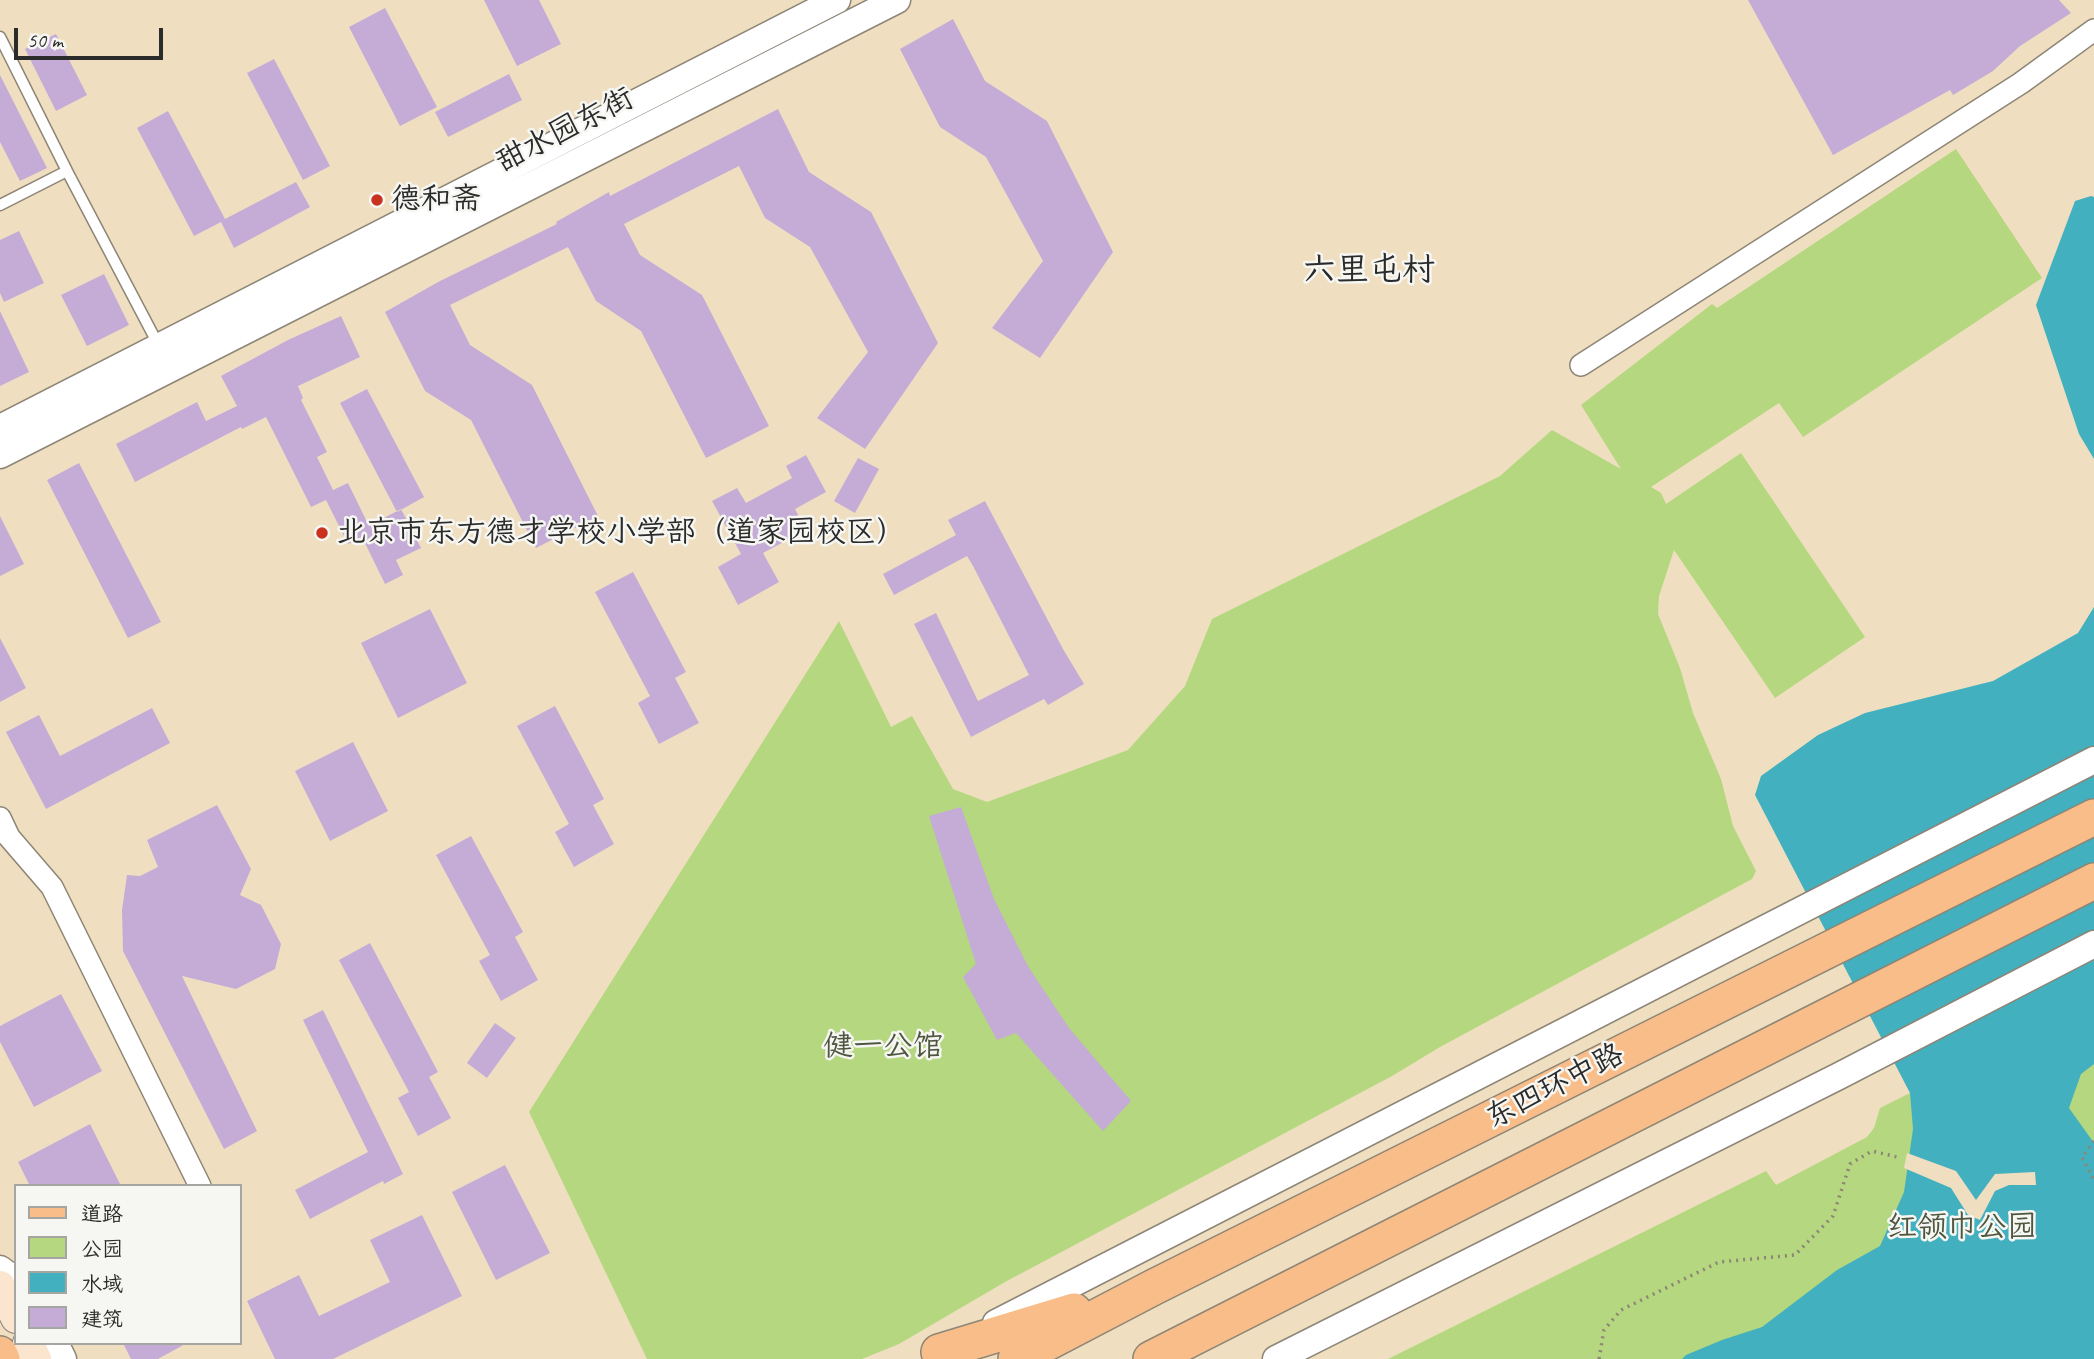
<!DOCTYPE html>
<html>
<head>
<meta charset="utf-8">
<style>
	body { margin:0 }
	#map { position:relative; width:2094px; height:1359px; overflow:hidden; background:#efdfc0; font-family:Caveat,"LXGW WenKai TC",sans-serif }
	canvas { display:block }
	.legend { position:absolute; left:14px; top:1184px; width:228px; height:161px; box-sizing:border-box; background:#f6f6f2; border:2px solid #a5a5a2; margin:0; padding:9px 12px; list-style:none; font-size:21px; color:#2b2b2b }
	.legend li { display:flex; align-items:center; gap:14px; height:35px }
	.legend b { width:35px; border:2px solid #a5a5a2 }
	.scale { position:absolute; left:14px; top:28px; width:149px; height:32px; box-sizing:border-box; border:4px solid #2b2b2b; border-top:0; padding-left:9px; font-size:21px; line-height:24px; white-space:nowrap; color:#2b2b2b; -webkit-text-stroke:5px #f6f6f2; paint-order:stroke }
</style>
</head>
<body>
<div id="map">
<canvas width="2094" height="1359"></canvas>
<ul class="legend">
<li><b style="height:9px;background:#f8bd88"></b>道路</li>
<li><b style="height:19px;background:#b5d77f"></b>公园</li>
<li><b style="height:19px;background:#42b0bf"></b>水域</li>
<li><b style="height:19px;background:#c4acd7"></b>建筑</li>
</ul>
<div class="scale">50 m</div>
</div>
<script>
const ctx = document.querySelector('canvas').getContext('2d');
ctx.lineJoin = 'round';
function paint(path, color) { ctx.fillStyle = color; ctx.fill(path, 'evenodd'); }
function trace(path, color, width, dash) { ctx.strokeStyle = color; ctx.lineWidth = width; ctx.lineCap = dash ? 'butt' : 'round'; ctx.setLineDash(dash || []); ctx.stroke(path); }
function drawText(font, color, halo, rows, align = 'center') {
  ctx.font = font + ' Caveat,"LXGW WenKai TC",sans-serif'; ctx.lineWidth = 5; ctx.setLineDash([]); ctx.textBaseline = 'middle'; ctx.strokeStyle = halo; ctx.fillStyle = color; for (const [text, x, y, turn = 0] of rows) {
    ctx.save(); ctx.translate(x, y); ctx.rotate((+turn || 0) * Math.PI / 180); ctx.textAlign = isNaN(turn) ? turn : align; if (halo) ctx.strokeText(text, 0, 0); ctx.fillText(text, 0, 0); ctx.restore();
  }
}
paint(new Path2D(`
	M 1956,149 L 2042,278 L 1803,437 L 1779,403 L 1651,487 L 1661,493 L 1666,504 L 1741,453 L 1865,637 L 1775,698 L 1674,550 L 1659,596 L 1658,614 L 1680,668 L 1693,713 L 1721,779 L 1733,826 L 1756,871 L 1752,879 L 1440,1047 L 1392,1076 L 1005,1282 L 899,1344 L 862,1359 L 647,1359 L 529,1112 L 839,621 L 891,727 L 912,716 L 953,789 L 987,802 L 1128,750 L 1185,686 L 1212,619 L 1500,476 L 1552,430 L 1621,469 L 1581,405 L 1712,304 L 1717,308 Z
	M 2094,1001 L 2094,1359 L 1388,1359 L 1766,1171 L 1776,1185 L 1867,1137 L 1874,1128 L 1880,1108 Z`), '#b5d77f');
paint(new Path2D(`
	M 2091,196 L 2094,197 L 2094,459 L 2079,434 L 2036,305 L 2075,201 Z
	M 2094,607 L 2094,1064 L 2081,1074 L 2069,1108 L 2094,1143 L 2094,1359 L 1682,1359 L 1686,1355 L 1722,1340 L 1762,1327 L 1837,1270 L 1880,1246 L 1904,1192 L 1913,1129 L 1910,1093 L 1755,795 L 1761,776 L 1818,735 L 1865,713 L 1993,681 L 2078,633 Z`), '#42b0bf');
paint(new Path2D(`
	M 1907,1153 L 1956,1171 L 1976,1200 L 1995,1174 L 2035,1172 L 2036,1185 L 2009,1185 L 1995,1191 L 1980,1220 L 1968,1215 L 1951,1188 L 1904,1168 Z`), '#efdfc0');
paint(new Path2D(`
	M 484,0 L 539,0 L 561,44 L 517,66 Z
	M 1748,0 L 2059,0 L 2071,13 L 2020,46 L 1993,71 L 1953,95 L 1950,90 L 1833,155 Z
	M 385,8 L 437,107 L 400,126 L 349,27 Z
	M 953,19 L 985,81 L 1047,121 L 1113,252 L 1040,358 L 992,328 L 1043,261 L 986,157 L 940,127 L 900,49 Z
	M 56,34 L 87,95 L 56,111 L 25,49 Z
	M 274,59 L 330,166 L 303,180 L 247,73 Z
	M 509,74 L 522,100 L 448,137 L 435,112 Z
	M 0,75 L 47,168 L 20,181 L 0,142 Z
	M 778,109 L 809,172 L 871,212 L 938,343 L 865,449 L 817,418 L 868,352 L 810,247 L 765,218 L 739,166 L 624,224 L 640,255 L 702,295 L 769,426 L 706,458 L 641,331 L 596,301 L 568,247 L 450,305 L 470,345 L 532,385 L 598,516 L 536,548 L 471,420 L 425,391 L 385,312 L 440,281 L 557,224 L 556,222 L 609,192 L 610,196 Z
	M 168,111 L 225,219 L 296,182 L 310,207 L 234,248 L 221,222 L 194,236 L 137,128 Z
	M 19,231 L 44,283 L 4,302 L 0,293 L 0,240 Z
	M 104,274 L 129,325 L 87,346 L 61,295 Z
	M 0,311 L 29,372 L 0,386 Z
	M 341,316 L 360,357 L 298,386 L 303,398 L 301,400 L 327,452 L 317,457 L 333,490 L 348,483 L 369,526 L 401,509 L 421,548 L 396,560 L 403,575 L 385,584 L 362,537 L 348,544 L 326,500 L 311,507 L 266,417 L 242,429 L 241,427 L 135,482 L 116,444 L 197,402 L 206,421 L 237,406 L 221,376 L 288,340 Z
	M 367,389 L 424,497 L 397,512 L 340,403 Z
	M 806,455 L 826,492 L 795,509 L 806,530 L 763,553 L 779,582 L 738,605 L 718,567 L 741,554 L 712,501 L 737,488 L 746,503 L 792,478 L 786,466 Z
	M 858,458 L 879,469 L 855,513 L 834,501 Z
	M 79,463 L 161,622 L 128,638 L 47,480 Z
	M 985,501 L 1063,649 L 1084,684 L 1048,705 L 1044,699 L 971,737 L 914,624 L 936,613 L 978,701 L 1029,675 L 973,566 L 967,556 L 894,595 L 883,574 L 956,535 L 948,520 Z
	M 0,516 L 24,564 L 0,576 Z
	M 633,572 L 686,672 L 675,678 L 699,723 L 659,744 L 638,703 L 650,696 L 595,592 Z
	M 430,609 L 467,683 L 398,718 L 361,643 Z
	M 0,638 L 26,688 L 0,702 Z
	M 555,706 L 604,799 L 593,805 L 614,844 L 574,867 L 555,832 L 569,824 L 517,726 Z
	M 152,708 L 170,743 L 46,809 L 6,732 L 39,715 L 60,756 Z
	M 353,742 L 388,811 L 330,841 L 295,771 Z
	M 217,805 L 251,869 L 240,895 L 261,905 L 281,944 L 275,969 L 236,989 L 182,976 L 257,1131 L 224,1149 L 123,951 L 122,910 L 127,875 L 140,876 L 158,867 L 147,840 Z
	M 961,807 L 994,899 L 1029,968 L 1069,1028 L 1131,1101 L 1103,1131 L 1016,1033 L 997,1040 L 963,977 L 976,964 L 929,816 Z
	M 471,836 L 523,932 L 515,937 L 538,980 L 501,1001 L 479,961 L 490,955 L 436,855 Z
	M 370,943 L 438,1072 L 429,1077 L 451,1118 L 418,1136 L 398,1098 L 409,1092 L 339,960 Z
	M 61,994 L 102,1071 L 34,1107 L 0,1042 L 0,1026 Z
	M 323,1010 L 403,1174 L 384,1184 L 383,1181 L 310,1219 L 295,1190 L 368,1152 L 303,1020 Z
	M 495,1023 L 516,1038 L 487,1078 L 467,1063 Z
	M 90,1124 L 121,1186 L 30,1186 L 18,1162 Z
	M 505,1165 L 550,1253 L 496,1280 L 452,1192 Z
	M 422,1215 L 462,1296 L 333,1359 L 275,1359 L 247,1301 L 299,1275 L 319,1316 L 390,1282 L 370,1240 Z
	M 123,1343 L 187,1343 L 158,1359 L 131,1359 Z`), '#c4acd7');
const service = new Path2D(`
	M 0,37 L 67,171
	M 0,205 L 67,171 L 159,346`);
const minor = new Path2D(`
	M 1581,365 L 2021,83 L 2094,30
	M 0,818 L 9,837 L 52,887 L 200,1186`);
const tertiary = new Path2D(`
	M 0,428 L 837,0
	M 0,455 L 897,0
	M 0,1269 L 16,1281
	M 996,1323 L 2094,760
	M 55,1343 L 63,1359
	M 1276,1359 L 1839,1076 L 2094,944`);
const secondary = new Path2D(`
	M 0,1286 L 16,1318
	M 28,1343 L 36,1359`);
const primary = new Path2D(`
	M 0,1353 L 3,1359`);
const trunk = new Path2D(`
	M 939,1352 L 1074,1311
	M 1016,1359 L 1154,1287 L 2094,817
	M 1151,1359 L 2094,881`);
trace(service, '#8d8576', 13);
trace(minor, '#8d8576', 24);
trace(tertiary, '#8d8576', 29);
trace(secondary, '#8d8576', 32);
trace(primary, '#8d8576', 36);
trace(trunk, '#8d8576', 38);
trace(new Path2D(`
	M 2094,1141 L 2082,1157 L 2094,1180
	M 1599,1359 L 1604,1330 L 1621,1310 L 1719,1262 L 1795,1255 L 1833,1216 L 1850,1164 L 1872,1151 L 1897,1157`), '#8d8576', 3.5, [2, 5]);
trace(service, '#fff', 10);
trace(minor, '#fff', 21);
trace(tertiary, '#fff', 26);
trace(secondary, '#fce5cf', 30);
trace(primary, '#f8bd88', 33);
trace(trunk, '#f8bd88', 35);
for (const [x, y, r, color] of [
	[377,200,7,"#c8321e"],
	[322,533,7,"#c8321e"]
]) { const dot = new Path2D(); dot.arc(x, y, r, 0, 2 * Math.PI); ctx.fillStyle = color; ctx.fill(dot); trace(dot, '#f6f6f2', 2.5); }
drawText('30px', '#2b2b2b', '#f6f6f2', [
	["甜水园东街",565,131,-27],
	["东四环中路",1555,1087,-27]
]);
drawText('30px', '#2b2b2b', '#f6f6f2', [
	["德和斋",391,200],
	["北京市东方德才学校小学部（道家园校区）",336,533]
], 'left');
drawText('30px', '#4e5640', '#f6f6f2', [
	["健一公馆",883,1047],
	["红领巾公园",1962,1228]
]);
drawText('33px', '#2b2b2b', '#f6f6f2', [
	["六里屯村",1369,271]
]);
</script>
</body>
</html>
